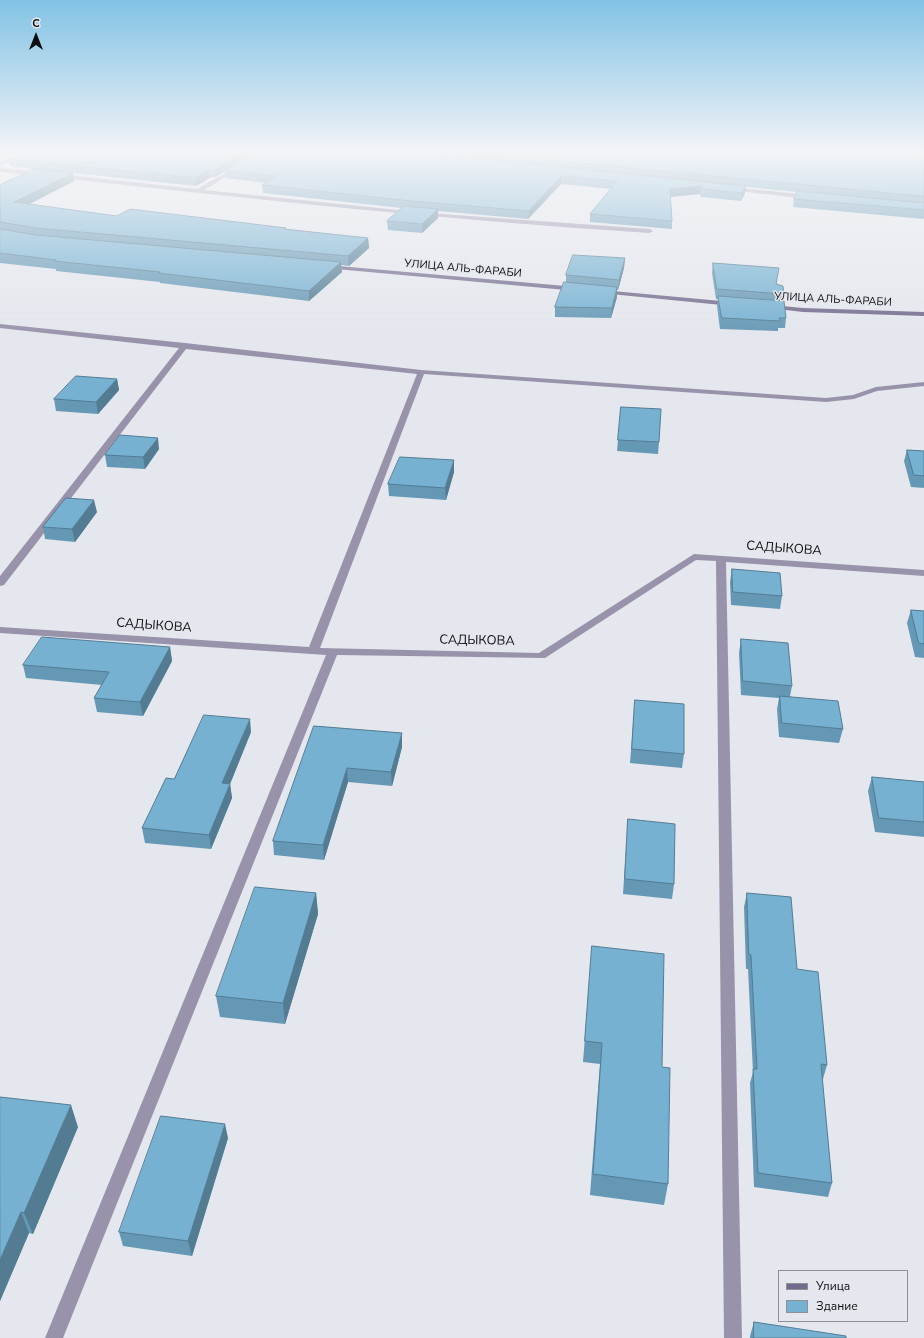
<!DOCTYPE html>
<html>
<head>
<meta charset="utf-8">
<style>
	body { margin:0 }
	#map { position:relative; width:924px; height:1338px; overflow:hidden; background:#e4e7ed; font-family:"Nunito Sans",sans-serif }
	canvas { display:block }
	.legend { position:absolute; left:778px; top:1270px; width:130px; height:52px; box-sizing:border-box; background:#e4e7ed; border:1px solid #8e9094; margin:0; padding:5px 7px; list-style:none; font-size:12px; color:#0c0d0f }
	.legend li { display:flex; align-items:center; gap:8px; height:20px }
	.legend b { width:20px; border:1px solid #8e9094 }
	.north { position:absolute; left:16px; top:16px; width:40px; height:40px; -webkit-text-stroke:3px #e4e7ed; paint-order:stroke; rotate:0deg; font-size:11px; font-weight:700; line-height:16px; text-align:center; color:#0c0d0f }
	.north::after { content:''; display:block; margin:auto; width:14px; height:18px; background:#0c0d0f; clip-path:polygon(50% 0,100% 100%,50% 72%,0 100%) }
</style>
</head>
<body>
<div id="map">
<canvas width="924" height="1338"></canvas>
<ul class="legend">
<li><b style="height:5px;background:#736b8d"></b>Улица</li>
<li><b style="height:11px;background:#76b1d2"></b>Здание</li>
</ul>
<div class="north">С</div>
</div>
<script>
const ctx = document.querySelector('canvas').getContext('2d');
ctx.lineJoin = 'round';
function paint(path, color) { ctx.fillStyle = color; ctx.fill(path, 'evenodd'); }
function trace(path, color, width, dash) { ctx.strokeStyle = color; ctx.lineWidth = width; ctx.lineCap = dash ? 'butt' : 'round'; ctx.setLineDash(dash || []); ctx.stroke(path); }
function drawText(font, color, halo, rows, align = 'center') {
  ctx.font = font + ' "Nunito Sans",sans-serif'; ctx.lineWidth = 3; ctx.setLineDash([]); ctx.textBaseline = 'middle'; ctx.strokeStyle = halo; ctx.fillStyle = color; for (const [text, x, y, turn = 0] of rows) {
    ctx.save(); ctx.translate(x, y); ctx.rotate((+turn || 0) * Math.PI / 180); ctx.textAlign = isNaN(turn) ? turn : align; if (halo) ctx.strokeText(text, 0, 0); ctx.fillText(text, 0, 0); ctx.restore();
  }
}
paint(new Path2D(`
	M 26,151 L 33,151 L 0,166 L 0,162 Z
	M 237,166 L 240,168 L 239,169 L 204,190 L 428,213 L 650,229 L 653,231 L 650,233 C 453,221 256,199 60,178 L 57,176 L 60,174 L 197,189 Z
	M 0,168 L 41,172 L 44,174 L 41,176 L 0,172 Z
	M 730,187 L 810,195 L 813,197 L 810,199 L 728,190 L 727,189 Z
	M 0,324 L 185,343 L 421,370 L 826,398 L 853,395 L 876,387 L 924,382 L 924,386 L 877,391 L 854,399 L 826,402 L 424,374 L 320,648 L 539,653 L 694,554 L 924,570 L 924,576 L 726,562 L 742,1338 L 724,1338 L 716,561 L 696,560 L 545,658 L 337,655 L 63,1338 L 45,1338 L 326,655 L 0,633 L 0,627 L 309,647 L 417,374 L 186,349 L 4,585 L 0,586 L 0,576 L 179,348 L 0,328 Z`), '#9893ab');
paint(new Path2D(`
	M 327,265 L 577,287 L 580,289 L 577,291 L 325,268 L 325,266 Z
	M 602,290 L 732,302 L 735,304 L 732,306 L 600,293 L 600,291 Z
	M 771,305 L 803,308 L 924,312 L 924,316 L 803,312 L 769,308 L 769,306 Z`), '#736b8d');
paint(new Path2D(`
	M 27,151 L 924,151 L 924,219 L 793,207 L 794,199 L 797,192 L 746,187 L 745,193 L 741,201 L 701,197 L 700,194 L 670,197 L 672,221 L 672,229 L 590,222 L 590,214 L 611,189 L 561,184 L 528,219 L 438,211 L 438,218 L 422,233 L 388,230 L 387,221 L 402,208 L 263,193 L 262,185 L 266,183 L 225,178 L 225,171 L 215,177 L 211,177 L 196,186 L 73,173 L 74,181 L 29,204 L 117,216 L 286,230 L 368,238 L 369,248 L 349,266 L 341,265 L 342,272 L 309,301 L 160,283 L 160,282 L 56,271 L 56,269 L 0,263 L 0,185 L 34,169 L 10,166 L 8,159 Z
	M 625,258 L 624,268 L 618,290 L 617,290 L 617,297 L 611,318 L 555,317 L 555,307 L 566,282 L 566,275 Z
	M 713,263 L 776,284 L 784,294 L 783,301 L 786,318 L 785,328 L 778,328 L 778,331 L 720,329 L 717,306 L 718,299 L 716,299 L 712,273 Z
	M 117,379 L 119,390 L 98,414 L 56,411 L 54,399 Z
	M 621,407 L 659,442 L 658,454 L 617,451 Z
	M 159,449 L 145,469 L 107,467 L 105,455 Z
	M 907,450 L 924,451 L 924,488 L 911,487 L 904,461 Z
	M 454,472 L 446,500 L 389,496 L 388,484 Z
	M 97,512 L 75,542 L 45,539 L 43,527 Z
	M 732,569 L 782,596 L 780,609 L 731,605 L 730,582 Z
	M 911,610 L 924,611 L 924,658 L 915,657 L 907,623 Z
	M 741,639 L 792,686 L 790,696 L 843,729 L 839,743 L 779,737 L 777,709 L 779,698 L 741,695 L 739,653 Z
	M 170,647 L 172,661 L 143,716 L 97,712 L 94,698 L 102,685 L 26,678 L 23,665 Z
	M 635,700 L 684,754 L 682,768 L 630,763 Z
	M 314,726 L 402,733 L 402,747 L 392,786 L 348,782 L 324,860 L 274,855 L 273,841 Z
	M 251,732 L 230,784 L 232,798 L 211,849 L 145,843 L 142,828 L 174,779 Z
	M 872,777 L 924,782 L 924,837 L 875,832 L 868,791 Z
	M 628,819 L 674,884 L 672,899 L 623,894 L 627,833 Z
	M 316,893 L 318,914 L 285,1024 L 220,1017 L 216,996 Z
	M 747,893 L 797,969 L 827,1065 L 823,1079 L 822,1079 L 832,1183 L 828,1197 L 754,1187 L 750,1083 L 753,1072 L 748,969 L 746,969 L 744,907 Z
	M 592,946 L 662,1067 L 668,1184 L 664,1205 L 590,1195 L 600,1064 L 583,1062 Z
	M 0,1097 L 78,1127 L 33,1234 L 29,1233 L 0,1301 Z
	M 228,1138 L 192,1256 L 123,1246 L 119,1232 Z
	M 754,1322 L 846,1338 L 750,1338 L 750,1336 Z`), '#6598b5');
paint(new Path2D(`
	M 246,151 L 259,151 L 215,177 L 214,170 Z
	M 210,169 L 211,177 L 196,186 L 195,178 Z
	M 73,173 L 74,181 L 16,211 L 14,202 Z
	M 561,176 L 561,184 L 528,219 L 529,211 Z
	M 701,186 L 700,194 L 669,197 L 670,189 Z
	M 746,186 L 745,193 L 741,201 L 742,193 Z
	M 438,209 L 438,218 L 422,233 L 422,224 Z
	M 368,238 L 369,248 L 349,266 L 348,256 Z
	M 625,258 L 624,268 L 618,290 L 619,280 Z
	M 341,262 L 342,272 L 309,301 L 309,291 Z
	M 617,287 L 617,297 L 611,318 L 612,308 Z
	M 117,379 L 119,390 L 98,414 L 96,402 Z
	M 158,438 L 159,449 L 145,469 L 143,457 Z
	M 454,460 L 454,472 L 446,500 L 445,488 Z
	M 94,500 L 97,512 L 75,542 L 72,529 Z
	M 170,647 L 172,661 L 143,716 L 140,702 Z
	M 250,719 L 251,732 L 230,784 L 232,798 L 211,849 L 209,835 L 222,783 Z
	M 402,733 L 402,747 L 392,786 L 391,772 Z
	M 347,768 L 348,782 L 324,860 L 323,845 Z
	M 316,893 L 318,914 L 285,1024 L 283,1003 Z
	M 71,1105 L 78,1127 L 33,1234 L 24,1213 Z
	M 225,1124 L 228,1138 L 192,1256 L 188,1241 Z
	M 21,1212 L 29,1233 L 0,1301 L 0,1260 Z`), '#537c93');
const building = new Path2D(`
	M 27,151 L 246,151 L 214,170 L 210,169 L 195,178 L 8,159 Z
	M 258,151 L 402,151 L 746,186 L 742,193 L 702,189 L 701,186 L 670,189 L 672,221 L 590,214 L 617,181 L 561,176 L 529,211 L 411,201 L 262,185 L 276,176 L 225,171 Z
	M 454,151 L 924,151 L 924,196 Z
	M 34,169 L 73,173 L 14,202 L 117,216 L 130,209 L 286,228 L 284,229 L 368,238 L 348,256 L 36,228 L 0,222 L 0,185 Z
	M 798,191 L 924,203 L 924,210 L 794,199 Z
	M 404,206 L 438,209 L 422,224 L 387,221 Z
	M 0,229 L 36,235 L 341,262 L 309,291 L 158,273 L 160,272 L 54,261 L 56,260 L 0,253 Z
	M 573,255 L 625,258 L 619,280 L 566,275 Z
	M 713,263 L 779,268 L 776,284 L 783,286 L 784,294 L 717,289 Z
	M 564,282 L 617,287 L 612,308 L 555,307 Z
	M 718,296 L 784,301 L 786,318 L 779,318 L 780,321 L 722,318 Z
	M 76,376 L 117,379 L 96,402 L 54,399 Z
	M 621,407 L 661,409 L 659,442 L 618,440 Z
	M 120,435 L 158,438 L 143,457 L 105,455 Z
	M 907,450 L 924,451 L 924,476 L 914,475 Z
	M 400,457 L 454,460 L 445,488 L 388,484 Z
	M 66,498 L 94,500 L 72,529 L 43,527 Z
	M 732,569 L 780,573 L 782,596 L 733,592 Z
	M 911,610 L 924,611 L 924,644 L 919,643 Z
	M 42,637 L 170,647 L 140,702 L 94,698 L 109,672 L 23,665 Z
	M 741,639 L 788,643 L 792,686 L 743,681 Z
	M 780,696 L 838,701 L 843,729 L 782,723 Z
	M 635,700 L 684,704 L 684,754 L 632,749 Z
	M 204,715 L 250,719 L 222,783 L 230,784 L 209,835 L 142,828 L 166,778 L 174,779 Z
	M 314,726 L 402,733 L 391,772 L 347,768 L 323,845 L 273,841 Z
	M 872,777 L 924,782 L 924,822 L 879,818 Z
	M 628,819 L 675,824 L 674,884 L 625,879 Z
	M 255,887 L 316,893 L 283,1003 L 216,996 Z
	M 747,893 L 791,897 L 797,969 L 818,972 L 827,1065 L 821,1064 L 832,1183 L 758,1173 L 753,1069 L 757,1069 L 751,955 L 749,954 Z
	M 592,946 L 664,954 L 662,1067 L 670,1068 L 668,1184 L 593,1174 L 602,1043 L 585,1041 Z
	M 0,1097 L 71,1105 L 24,1213 L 21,1212 L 0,1260 Z
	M 161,1116 L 225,1124 L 188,1241 L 119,1232 Z
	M 754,1322 L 846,1336 L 846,1338 L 754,1338 Z`);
paint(building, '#76b1d2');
trace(building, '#537c93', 1);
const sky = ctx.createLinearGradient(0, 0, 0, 339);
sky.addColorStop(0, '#82c2e4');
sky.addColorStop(0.45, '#f3f4f7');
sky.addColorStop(1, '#f3f4f700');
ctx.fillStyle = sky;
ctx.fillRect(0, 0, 924, 339);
drawText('11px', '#0c0d0f', '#e4e7ed', [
	["УЛИЦА АЛЬ-ФАРАБИ",463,269,5],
	["УЛИЦА АЛЬ-ФАРАБИ",833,300,3]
]);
drawText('13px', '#0c0d0f', '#e4e7ed', [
	["САДЫКОВА",784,549,4],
	["САДЫКОВА",154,626,4],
	["САДЫКОВА",477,641,1]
]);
</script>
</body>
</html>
